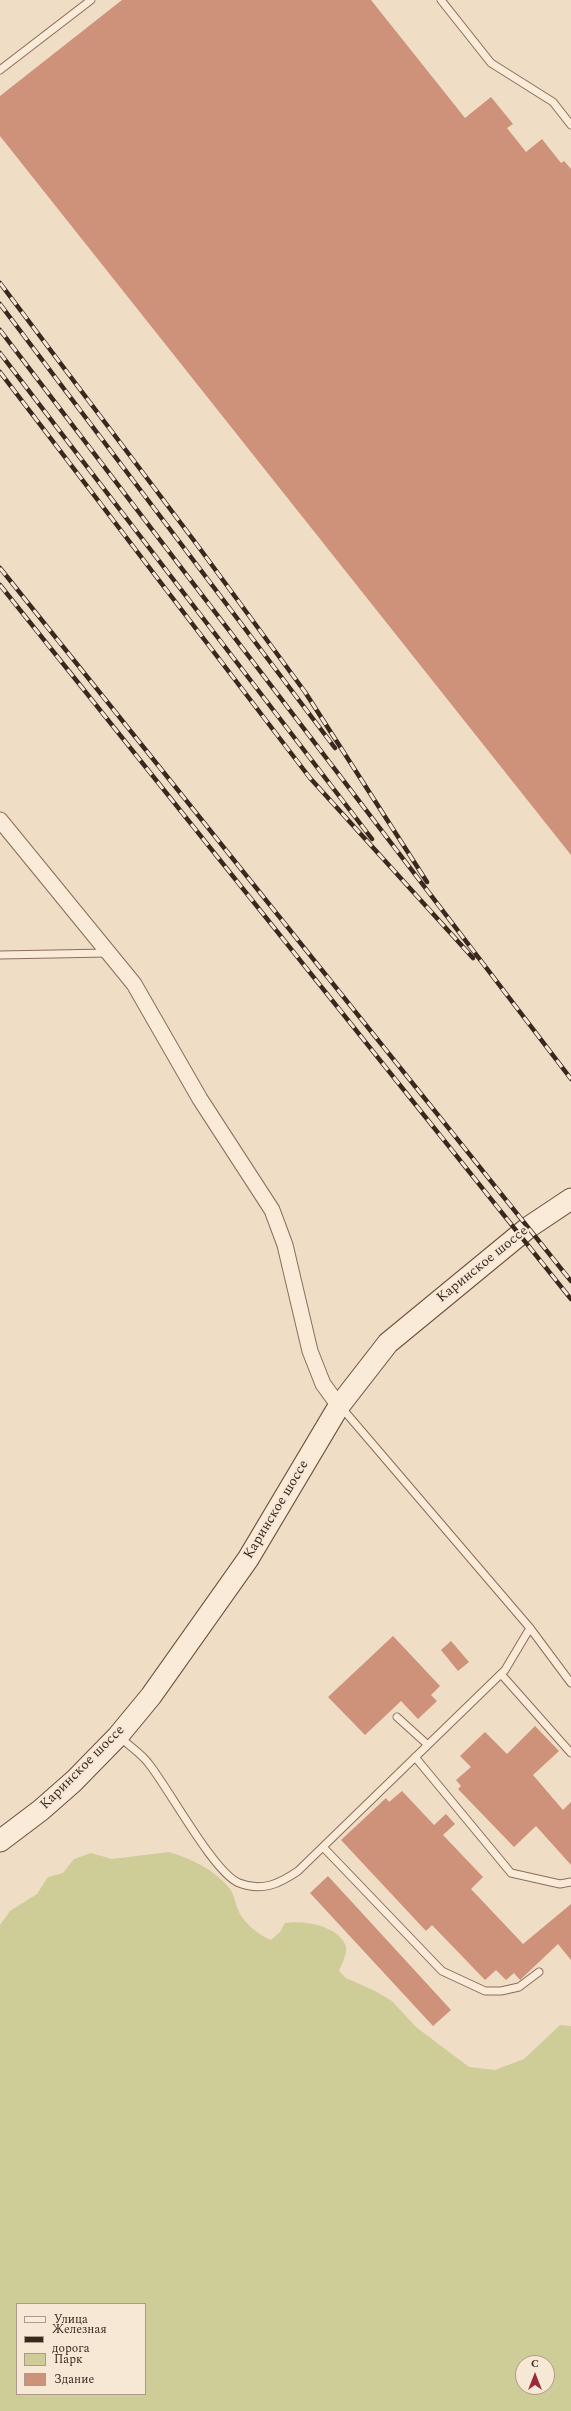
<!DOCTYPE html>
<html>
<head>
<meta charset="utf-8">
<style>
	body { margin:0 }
	#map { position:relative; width:571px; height:2411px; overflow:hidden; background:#efddc5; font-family:Spectral,serif }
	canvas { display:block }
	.legend { position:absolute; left:16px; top:2303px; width:130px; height:92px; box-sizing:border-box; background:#f6e8d5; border:1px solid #ab9b8c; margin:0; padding:5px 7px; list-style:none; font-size:12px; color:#3a281f }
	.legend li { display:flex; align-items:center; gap:8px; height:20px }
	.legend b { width:20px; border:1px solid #ab9b8c }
	.north { position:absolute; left:515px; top:2355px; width:40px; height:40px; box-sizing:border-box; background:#f6e8d5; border:1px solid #ab9b8c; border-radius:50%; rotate:0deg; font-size:11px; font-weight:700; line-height:16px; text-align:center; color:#3a281f }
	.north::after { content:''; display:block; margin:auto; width:14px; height:18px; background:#9b293a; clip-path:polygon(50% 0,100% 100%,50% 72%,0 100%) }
</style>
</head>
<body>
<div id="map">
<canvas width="571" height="2411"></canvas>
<ul class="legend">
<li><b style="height:5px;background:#faebd8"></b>Улица</li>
<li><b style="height:5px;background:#3a281f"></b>Железная дорога</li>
<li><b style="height:11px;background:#cecd98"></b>Парк</li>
<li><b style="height:11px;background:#ce917a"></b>Здание</li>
</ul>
<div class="north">С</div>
</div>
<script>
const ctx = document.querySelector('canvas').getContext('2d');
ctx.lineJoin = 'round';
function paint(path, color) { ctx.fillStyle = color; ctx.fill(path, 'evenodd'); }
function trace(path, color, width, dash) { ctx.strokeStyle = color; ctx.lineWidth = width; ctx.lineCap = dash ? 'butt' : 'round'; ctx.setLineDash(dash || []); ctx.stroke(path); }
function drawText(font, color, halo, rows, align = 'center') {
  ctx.font = font + ' Spectral,serif'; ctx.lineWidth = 4; ctx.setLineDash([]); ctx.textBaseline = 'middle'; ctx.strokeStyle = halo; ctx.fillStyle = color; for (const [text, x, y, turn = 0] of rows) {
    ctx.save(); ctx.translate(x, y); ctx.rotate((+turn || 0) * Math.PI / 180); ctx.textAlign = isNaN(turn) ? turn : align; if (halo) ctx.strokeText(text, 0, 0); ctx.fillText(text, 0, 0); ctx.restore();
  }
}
paint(new Path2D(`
	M 169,1852 C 192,1859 215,1870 230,1889 C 235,1896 235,1904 239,1912 C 244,1923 260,1936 271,1940 L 280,1932 L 285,1923 C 303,1920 336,1925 345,1944 C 349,1952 342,1963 339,1971 L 346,1978 L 375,1991 L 392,2001 L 416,2027 L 469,2067 L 495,2070 L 524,2059 L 560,2025 L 571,2026 L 571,2411 L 0,2411 L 0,1925 L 10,1911 L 37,1894 L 48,1877 L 63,1873 L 74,1859 L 91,1853 L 112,1859 ZM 17,2304 L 145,2304 L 145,2394 L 17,2394 ZM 523,2363 L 547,2363 L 547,2387 L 523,2387 Z`), '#cecd98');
paint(new Path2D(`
	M 122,0 L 371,0 L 465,118 L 491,97 L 513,124 L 507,128 L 526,152 L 542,139 L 561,163 L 564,161 L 571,169 L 571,855 L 0,136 L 0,96 Z
	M 393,1636 L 440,1686 L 431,1695 L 437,1701 L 418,1719 L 401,1701 L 365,1735 L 328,1697 Z
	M 451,1641 L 469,1662 L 458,1671 L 441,1650 Z
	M 535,1726 L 559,1751 L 533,1775 L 563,1810 L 571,1802 L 571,1865 L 536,1826 L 514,1847 L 458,1789 L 461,1786 L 456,1780 L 471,1767 L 460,1756 L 485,1732 L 507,1754 Z
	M 402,1791 L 434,1825 L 446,1814 L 455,1824 L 443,1835 L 483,1877 L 471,1889 L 523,1944 L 571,1904 L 571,1960 L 558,1944 L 520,1980 L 514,1973 L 506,1980 L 496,1970 L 485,1980 L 432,1925 L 426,1931 L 341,1840 L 386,1798 L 389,1802 Z
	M 328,1876 L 451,2010 L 433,2026 L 310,1893 Z`), '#ce917a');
const lane = new Path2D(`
	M 441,0 L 491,63 L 553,102 L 571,125
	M 0,70 L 91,0
	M 0,955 L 108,953
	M 341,1407 L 530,1628 L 571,1683
	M 501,1674 L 571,1753
	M 397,1717 L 428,1745
	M 120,1737 C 129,1746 142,1754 149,1764 C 169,1789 214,1873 239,1883 C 262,1892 279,1884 298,1871 L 505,1670 L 530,1628
	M 415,1757 L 511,1873 L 560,1884 L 571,1882
	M 323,1847 L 442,1971 L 485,1991 L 501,1991 L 519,1987 L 539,1972`);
const street = new Path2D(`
	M 0,820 L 134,984 L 200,1099 L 272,1210 L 285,1245 L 310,1351 L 323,1384 L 339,1406`);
const secondary = new Path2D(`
	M 0,1841 L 41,1810 L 74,1781 L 118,1736 L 151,1696 L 248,1559 L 339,1406 L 388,1343 L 529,1227 L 571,1199`);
trace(lane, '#8b6d5a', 9);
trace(street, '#8b6d5a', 17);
trace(secondary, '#6d4e3d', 23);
trace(lane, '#faebd8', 7);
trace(street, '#faebd8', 15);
trace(secondary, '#faebd8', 21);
const rail = new Path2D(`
	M 0,283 L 195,542 L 305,692 L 427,882
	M 0,304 L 335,748
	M 0,330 L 571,1079
	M 0,353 L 372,839
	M 0,372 L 310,778 L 473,958
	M 0,568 L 571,1281
	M 0,585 L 571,1299`);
trace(rail, '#3a281f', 4.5);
trace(rail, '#f6e8d5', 3, [9]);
drawText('14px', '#3a281f', '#f6e8d5', [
	["Каринское шоссе",483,1265,-39],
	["Каринское шоссе",277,1510,-59],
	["Каринское шоссе",83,1768,-45]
]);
</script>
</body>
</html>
